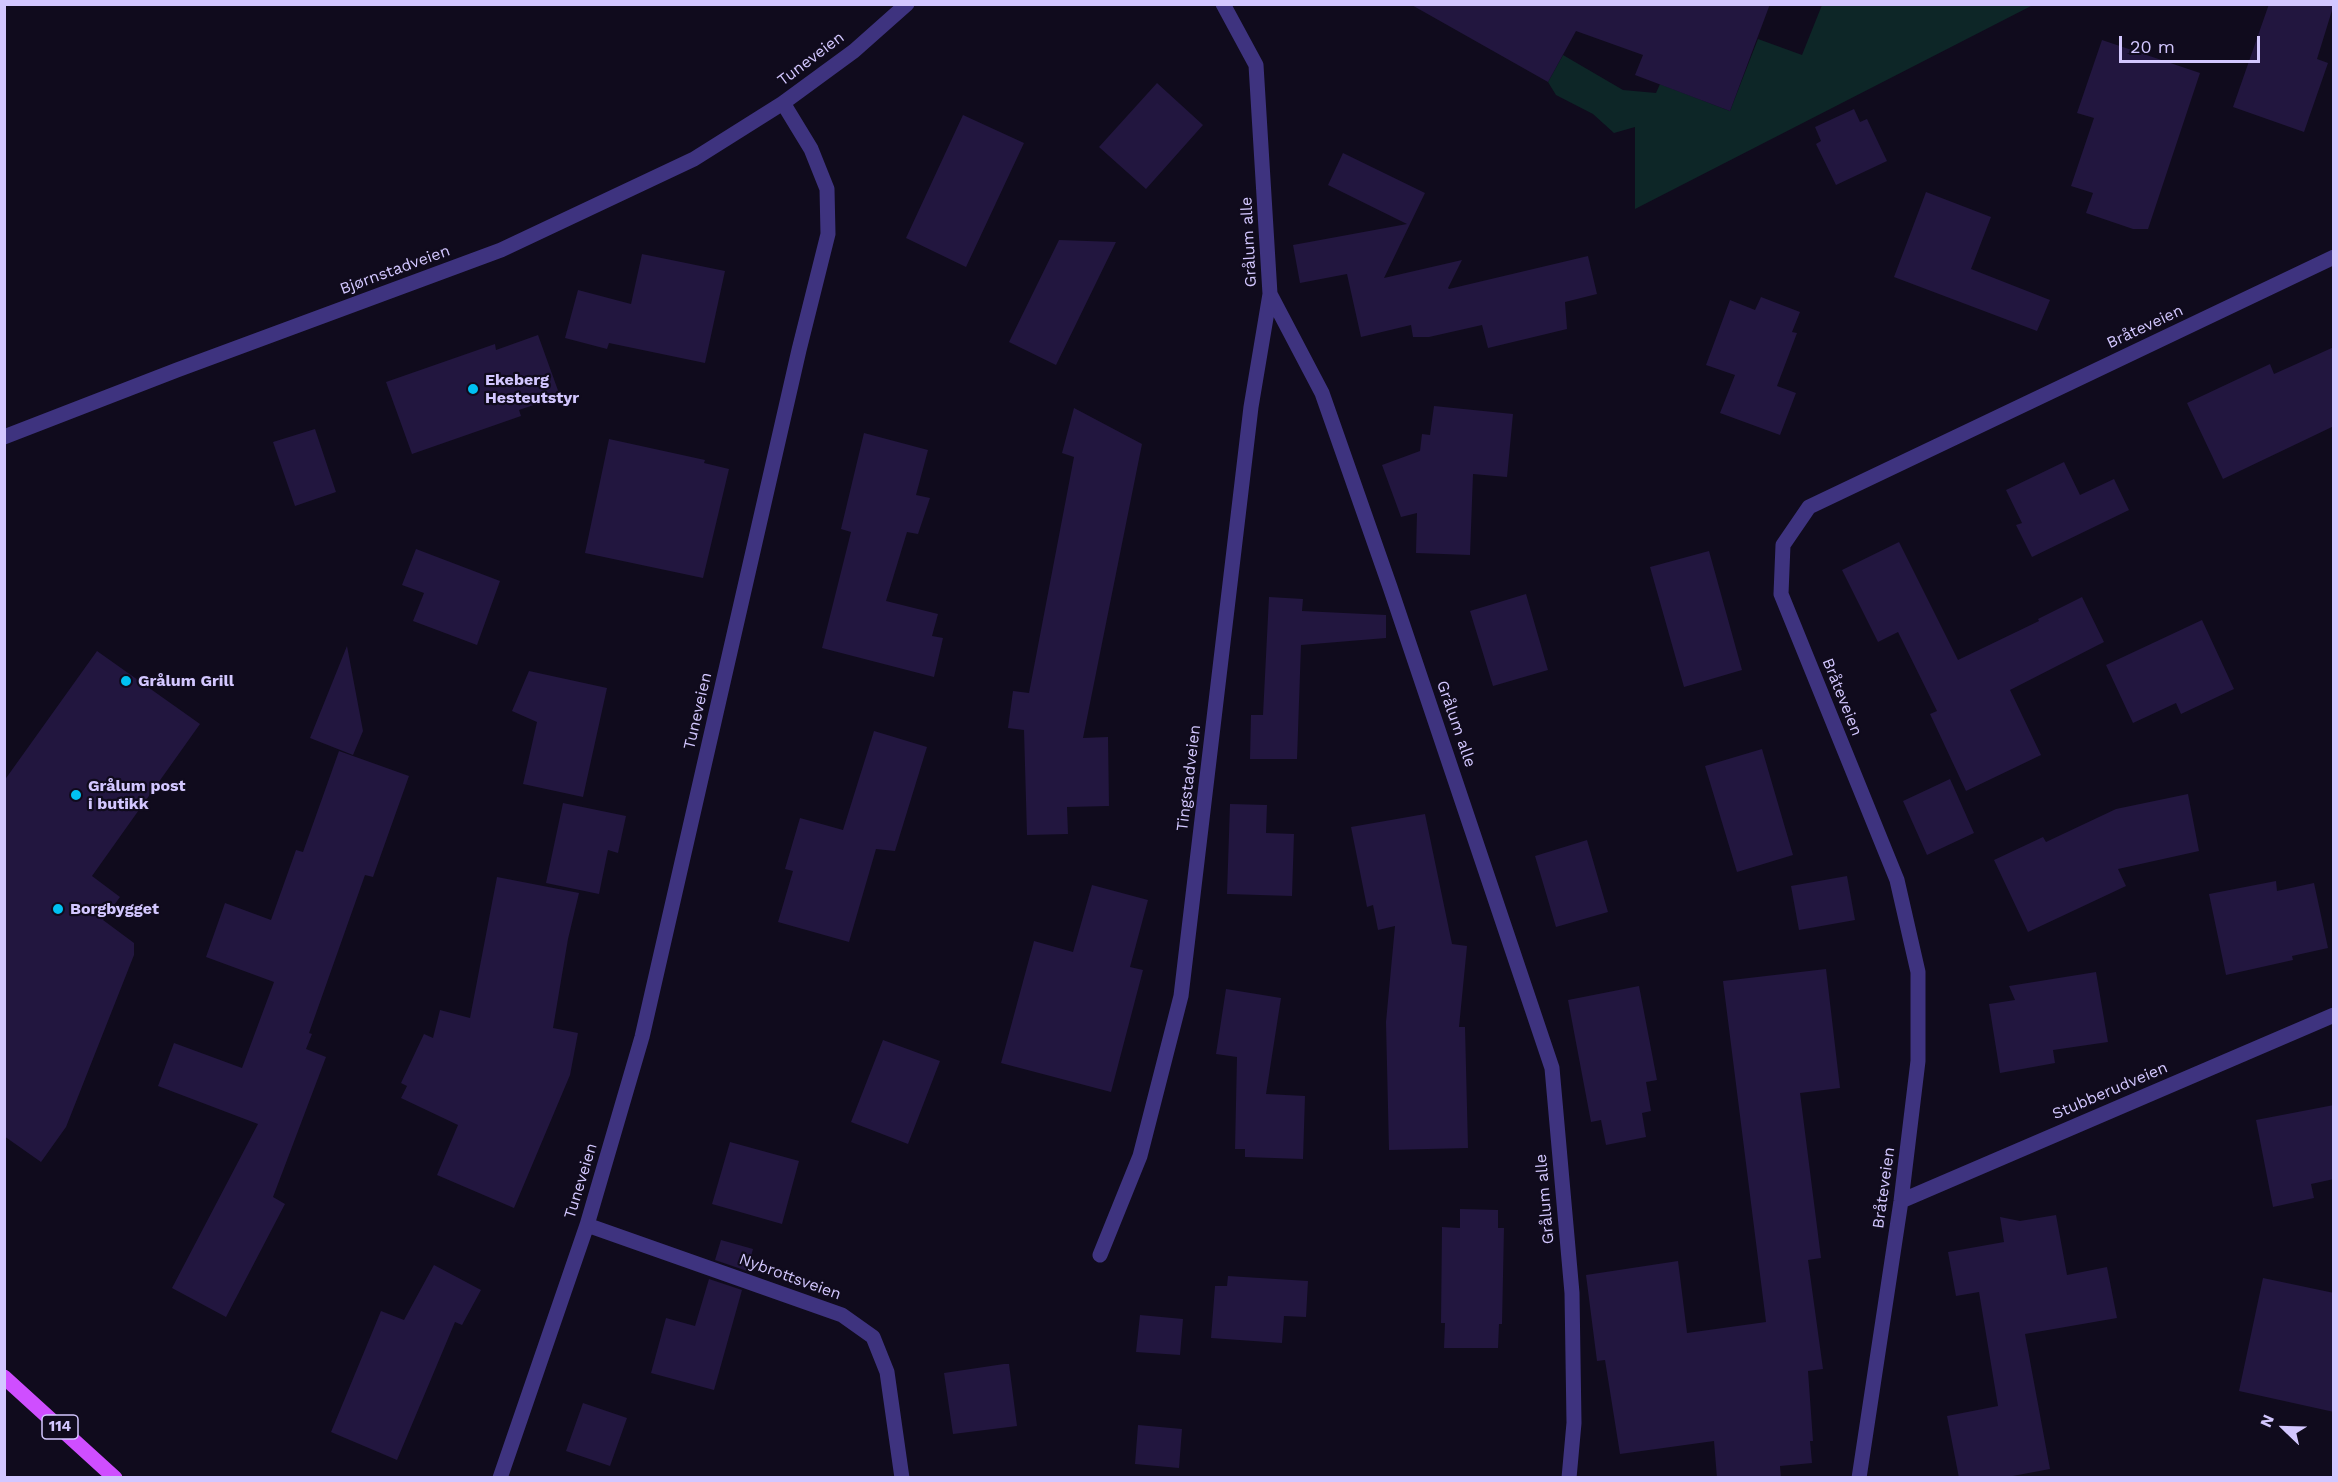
<!DOCTYPE html>
<html>
<head>
<meta charset="utf-8">
<style>
	body { margin:0 }
	#map { position:relative; width:2338px; height:1482px; overflow:hidden; background:#100b1d; font-family:"Work Sans",sans-serif }
	canvas { display:block }
	.frame { position:absolute; inset:0; border:6px solid #d3c7ff; pointer-events:none }
	.north { position:absolute; left:2254px; top:1398px; width:60px; height:60px; -webkit-text-stroke:4px #100b1d; paint-order:stroke; rotate:293deg; font-size:16px; font-weight:700; line-height:24px; text-align:center; color:#d3c7ff }
	.north::after { content:''; display:block; margin:auto; width:21px; height:27px; background:#d3c7ff; clip-path:polygon(50% 0,100% 100%,50% 72%,0 100%) }
	.scale { position:absolute; left:2119px; top:36px; width:141px; height:27px; box-sizing:border-box; border:3px solid #d3c7ff; border-top:0; padding-left:8px; font-size:18px; line-height:21px; white-space:nowrap; color:#d3c7ff; -webkit-text-stroke:4px #100b1d; paint-order:stroke }
</style>
</head>
<body>
<div id="map">
<canvas width="2338" height="1482"></canvas>
<div class="frame"></div>
<div class="north">N</div>
<div class="scale">20 m</div>
</div>
<script>
const ctx = document.querySelector('canvas').getContext('2d');
ctx.lineJoin = 'round';
function paint(path, color) { ctx.fillStyle = color; ctx.fill(path, 'evenodd'); }
function trace(path, color, width, dash) { ctx.strokeStyle = color; ctx.lineWidth = width; ctx.lineCap = dash ? 'butt' : 'round'; ctx.setLineDash(dash || []); ctx.stroke(path); }
function drawText(font, color, halo, rows, align = 'center') {
  ctx.font = font + ' "Work Sans",sans-serif'; ctx.lineWidth = 4.5; ctx.setLineDash([]); ctx.textBaseline = 'middle'; ctx.strokeStyle = halo; ctx.fillStyle = color; for (const [text, x, y, turn = 0] of rows) {
    ctx.save(); ctx.translate(x, y); ctx.rotate((+turn || 0) * Math.PI / 180); ctx.textAlign = isNaN(turn) ? turn : align; if (halo) ctx.strokeText(text, 0, 0); ctx.fillText(text, 0, 0); ctx.restore();
  }
}
paint(new Path2D(`
	M 1822,5 L 2033,5 L 1635,209 L 1635,127 L 1614,133 L 1593,114 L 1556,95 L 1548,82 L 1563,55 L 1623,90 L 1656,93 L 1660,84 L 1730,111 L 1758,39 L 1802,55 Z`), '#0d2627');
paint(new Path2D(`
	M 1410,4 L 1770,4 L 1730,111 L 1635,75 L 1643,55 L 1576,31 L 1548,82 Z
	M 2269,4 L 2334,4 L 2317,59 L 2328,63 L 2304,132 L 2233,107 Z
	M 2102,40 L 2200,73 L 2148,229 L 2133,229 L 2086,213 L 2093,193 L 2071,186 L 2094,118 L 2077,113 Z
	M 1157,83 L 1203,125 L 1146,189 L 1099,147 Z
	M 1854,109 L 1860,122 L 1867,119 L 1887,161 L 1836,185 L 1816,144 L 1821,141 L 1815,127 Z
	M 963,115 L 1024,143 L 966,267 L 906,238 Z
	M 1343,153 L 1425,193 L 1384,278 L 1462,260 L 1448,288 L 1449,289 L 1588,256 L 1597,294 L 1565,302 L 1567,329 L 1488,348 L 1482,325 L 1429,337 L 1413,337 L 1411,325 L 1361,337 L 1347,274 L 1300,283 L 1293,245 L 1407,224 L 1328,185 Z
	M 1926,192 L 1991,217 L 1971,269 L 2050,300 L 2037,331 L 1894,277 Z
	M 1059,240 L 1116,242 L 1056,365 L 1009,342 Z
	M 642,254 L 725,271 L 705,363 L 609,343 L 607,349 L 565,338 L 578,290 L 631,304 Z
	M 1761,297 L 1800,312 L 1792,332 L 1797,333 L 1777,386 L 1796,393 L 1780,435 L 1720,413 L 1735,375 L 1706,365 L 1730,300 L 1755,310 Z
	M 538,335 L 560,396 L 519,410 L 521,416 L 412,454 L 386,382 L 495,344 L 496,350 Z
	M 2334,347 L 2334,426 L 2223,479 L 2187,403 L 2270,364 L 2274,374 Z
	M 1434,406 L 1513,414 L 1507,477 L 1473,474 L 1470,555 L 1416,553 L 1417,513 L 1401,517 L 1382,465 L 1420,451 L 1422,434 L 1430,435 Z
	M 1074,408 L 1142,444 L 1083,738 L 1108,737 L 1109,806 L 1067,807 L 1068,834 L 1027,835 L 1024,730 L 1008,728 L 1013,691 L 1029,693 L 1074,457 L 1062,453 Z
	M 315,429 L 336,492 L 295,506 L 273,442 Z
	M 864,433 L 928,450 L 916,495 L 930,498 L 918,534 L 907,532 L 886,601 L 938,614 L 932,636 L 943,638 L 934,677 L 822,648 L 851,532 L 841,529 Z
	M 609,439 L 705,460 L 704,463 L 729,469 L 703,578 L 585,553 Z
	M 2064,462 L 2080,495 L 2114,479 L 2129,510 L 2032,557 L 2016,525 L 2022,523 L 2006,490 Z
	M 1899,542 L 1958,660 L 2039,621 L 2038,619 L 2082,597 L 2104,642 L 2010,690 L 2041,755 L 1966,791 L 1930,714 L 1937,711 L 1898,632 L 1878,642 L 1842,570 Z
	M 416,549 L 500,581 L 477,645 L 413,621 L 424,593 L 402,585 Z
	M 1709,551 L 1742,670 L 1684,687 L 1650,567 Z
	M 1526,594 L 1548,670 L 1493,686 L 1470,611 Z
	M 1269,597 L 1303,599 L 1302,611 L 1386,615 L 1386,638 L 1301,645 L 1297,759 L 1250,759 L 1251,715 L 1263,715 Z
	M 2202,620 L 2234,689 L 2181,714 L 2176,703 L 2133,723 L 2106,665 Z
	M 347,646 L 363,731 L 353,755 L 310,738 Z
	M 97,651 L 200,724 L 92,876 L 120,897 L 103,920 L 134,943 L 134,955 L 66,1127 L 41,1162 L 4,1136 L 4,781 Z
	M 529,671 L 607,688 L 583,797 L 523,784 L 537,722 L 512,711 Z
	M 874,731 L 927,747 L 895,851 L 876,849 L 849,942 L 778,922 L 793,871 L 785,869 L 800,818 L 843,830 Z
	M 1762,749 L 1793,855 L 1737,872 L 1705,766 Z
	M 339,751 L 409,776 L 373,877 L 365,875 L 309,1033 L 312,1034 L 306,1049 L 326,1057 L 273,1197 L 285,1204 L 226,1317 L 172,1288 L 258,1124 L 158,1086 L 174,1043 L 242,1068 L 274,982 L 206,957 L 225,903 L 271,920 L 296,850 L 303,852 Z
	M 1950,779 L 1974,833 L 1927,855 L 1903,801 Z
	M 2188,794 L 2199,851 L 2118,869 L 2126,886 L 2028,932 L 1994,860 L 2043,837 L 2046,842 L 2116,809 Z
	M 563,803 L 626,816 L 618,853 L 608,850 L 599,894 L 546,883 Z
	M 1230,804 L 1267,805 L 1266,833 L 1294,834 L 1292,896 L 1227,894 Z
	M 1425,814 L 1452,944 L 1467,946 L 1459,1027 L 1465,1027 L 1468,1148 L 1389,1150 L 1386,1022 L 1395,926 L 1378,930 L 1373,905 L 1367,907 L 1351,827 Z
	M 1587,840 L 1608,912 L 1556,927 L 1535,856 Z
	M 1847,876 L 1855,920 L 1799,930 L 1791,886 Z
	M 497,877 L 579,893 L 568,939 L 553,1028 L 578,1033 L 570,1075 L 514,1208 L 437,1175 L 458,1125 L 401,1098 L 407,1086 L 401,1083 L 424,1034 L 433,1038 L 440,1010 L 470,1018 Z
	M 2276,881 L 2277,891 L 2314,883 L 2328,948 L 2292,956 L 2293,960 L 2226,975 L 2209,894 Z
	M 1092,885 L 1148,900 L 1130,967 L 1143,970 L 1111,1092 L 1001,1063 L 1034,941 L 1073,952 Z
	M 1826,969 L 1840,1088 L 1800,1093 L 1821,1258 L 1808,1260 L 1823,1369 L 1808,1371 L 1813,1441 L 1810,1441 L 1812,1463 L 1780,1466 L 1781,1478 L 1717,1478 L 1714,1441 L 1620,1454 L 1605,1360 L 1597,1361 L 1586,1275 L 1678,1261 L 1687,1333 L 1766,1322 L 1723,981 Z
	M 2096,972 L 2108,1042 L 2053,1050 L 2055,1063 L 2000,1073 L 1989,1004 L 2015,1000 L 2009,986 Z
	M 1639,986 L 1657,1080 L 1646,1082 L 1651,1111 L 1642,1113 L 1646,1137 L 1606,1145 L 1601,1120 L 1591,1122 L 1568,1000 Z
	M 1226,989 L 1281,998 L 1266,1094 L 1305,1096 L 1303,1159 L 1245,1157 L 1245,1149 L 1235,1149 L 1237,1057 L 1216,1054 Z
	M 883,1040 L 940,1061 L 908,1144 L 851,1122 Z
	M 2334,1105 L 2334,1179 L 2311,1184 L 2314,1198 L 2273,1207 L 2256,1120 Z
	M 730,1142 L 799,1161 L 782,1224 L 712,1204 Z
	M 1460,1209 L 1498,1210 L 1498,1228 L 1504,1228 L 1502,1324 L 1499,1324 L 1498,1348 L 1444,1348 L 1445,1323 L 1441,1323 L 1442,1227 L 1460,1228 Z
	M 2056,1215 L 2067,1275 L 2107,1267 L 2117,1318 L 2025,1334 L 2050,1469 L 2002,1478 L 1959,1478 L 1947,1416 L 1998,1406 L 1979,1292 L 1956,1296 L 1948,1252 L 2004,1242 L 2000,1217 L 2020,1221 Z
	M 721,1240 L 753,1249 L 747,1271 L 715,1260 Z
	M 434,1265 L 481,1290 L 462,1325 L 455,1322 L 397,1460 L 331,1432 L 381,1311 L 404,1320 Z
	M 1228,1276 L 1308,1281 L 1306,1317 L 1284,1316 L 1282,1343 L 1211,1338 L 1215,1286 L 1227,1286 Z
	M 2263,1278 L 2334,1293 L 2334,1412 L 2239,1391 Z
	M 709,1279 L 742,1290 L 714,1390 L 651,1373 L 666,1318 L 695,1326 Z
	M 1140,1315 L 1183,1319 L 1180,1355 L 1136,1352 Z
	M 1004,1364 L 1009,1364 L 1017,1426 L 953,1434 L 944,1373 Z
	M 583,1403 L 627,1418 L 610,1466 L 566,1451 Z
	M 1138,1425 L 1182,1429 L 1179,1468 L 1135,1464 Z`), '#22163f');
trace(new Path2D(`
	M 1223,4 L 1256,65 L 1270,294 L 1322,393 L 1390,587 L 1552,1068 L 1572,1293 L 1574,1423 L 1569,1478
	M 4,437 L 177,370 L 501,250 L 694,159 L 783,103 L 854,51 L 907,4
	M 1901,1201 L 2334,1015
	M 587,1225 L 842,1315 L 873,1337 L 887,1372 L 902,1478
	M 1100,1255 L 1140,1156 L 1181,996 L 1251,407 L 1270,294
	M 500,1478 L 587,1225 L 642,1037 L 799,350 L 828,234 L 827,189 L 811,149 L 783,103
	M 1859,1478 L 1901,1201 L 1918,1061 L 1918,972 L 1897,880 L 1781,594 L 1783,545 L 1809,507 L 2334,257`), '#3e337f', 15);
trace(new Path2D(`
	M 4,1377 L 115,1478`), '#cf4eff', 15);
for (const [x, y, r, color] of [
	[473,389,6,"#00c1f2"],
	[126,681,6,"#00c1f2"],
	[76,795,6,"#00c1f2"],
	[58,909,6,"#00c1f2"]
]) { const dot = new Path2D(); dot.arc(x, y, r, 0, 2 * Math.PI); ctx.fillStyle = color; ctx.fill(dot); trace(dot, '#100b1d', 2); }
for (const [x, y, w] of [
	[60,1427,36]
]) { const box = new Path2D(); box.roundRect(x - w / 2, y - 12, w, 24, 4.5); ctx.fillStyle = '#100b1d'; ctx.fill(box); trace(box, '#d3c7ff', 1.5); }
drawText('bold 15px', '#d3c7ff', null, [
	["114",60,1427]
]);
drawText('16px', '#d3c7ff', '#100b1d', [
	["Tuneveien",811,59,-37],
	["Grålum alle",1249,242,-93],
	["Bjørnstadveien",395,270,-20],
	["Bråteveien",2145,327,-25],
	["Bråteveien",1842,697,68],
	["Tuneveien",698,711,-77],
	["Grålum alle",1456,724,71],
	["Tingstadveien",1189,778,-83],
	["Stubberudveien",2110,1091,-23],
	["Tuneveien",581,1181,-73],
	["Bråteveien",1884,1188,-82],
	["Grålum alle",1545,1199,-95],
	["Nybrottsveien",790,1277,20]
]);
drawText('bold 16px', '#d3c7ff', '#100b1d', [
	["Ekeberg",485,380],
	["Hesteutstyr",485,398],
	["Grålum Grill",138,681],
	["Grålum post",88,786],
	["i butikk",88,804],
	["Borgbygget",70,909]
], 'left');
</script>
</body>
</html>
